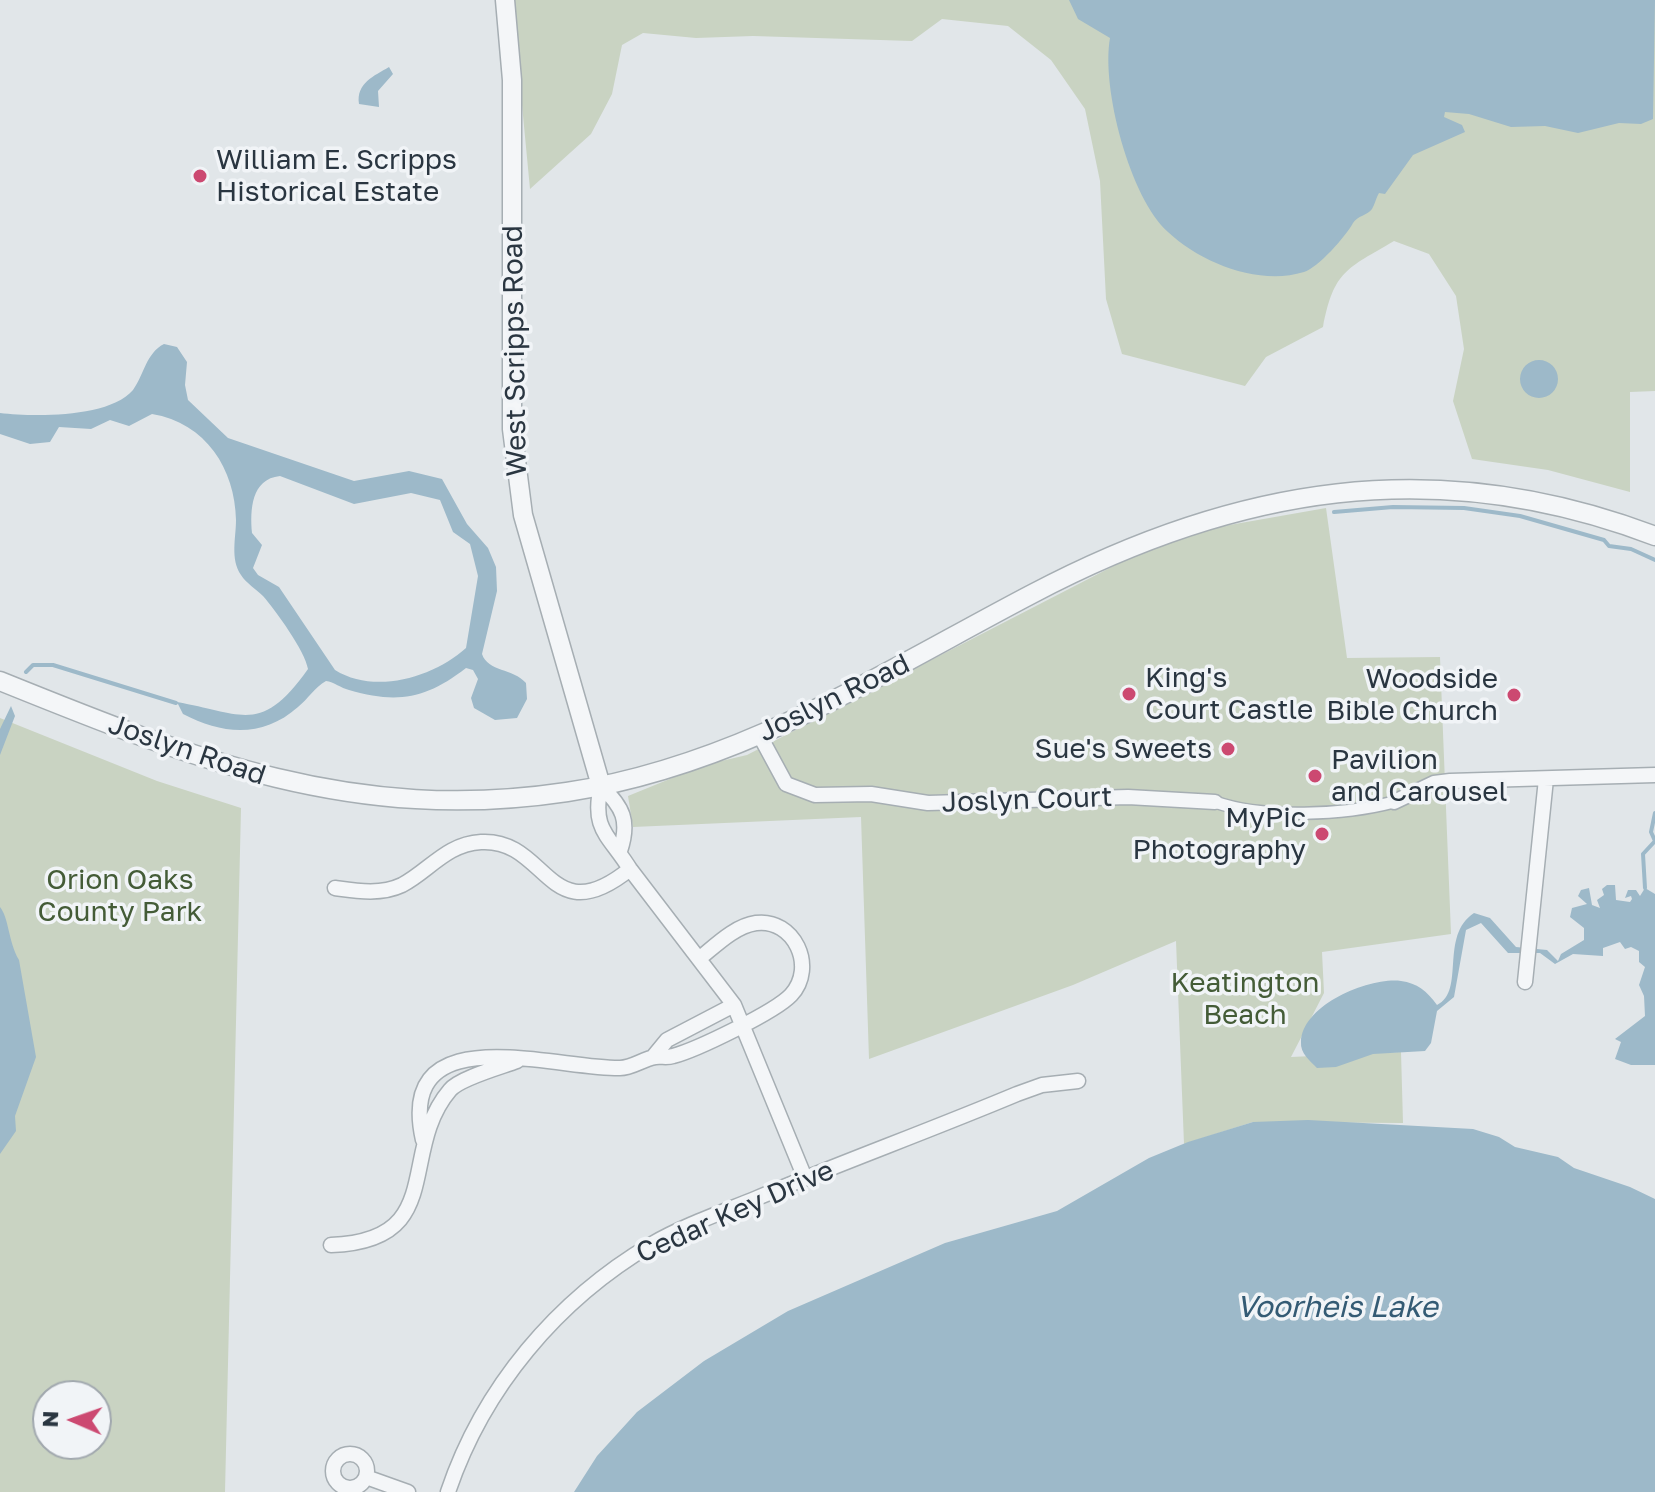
<!DOCTYPE html>
<html>
<head>
<meta charset="utf-8">
<style>
	body { margin:0 }
	#map { position:relative; width:1655px; height:1492px; overflow:hidden; background:#e1e6e9; font-family:"Golos Text",sans-serif }
	canvas { display:block }
	.north { position:absolute; left:32px; top:1380px; width:80px; height:80px; box-sizing:border-box; background:#f1f4f7; border:2px solid #a1a8ae; border-radius:50%; rotate:272deg; font-size:22px; font-weight:700; line-height:32px; text-align:center; color:#2a3641 }
	.north::after { content:''; display:block; margin:auto; width:28px; height:36px; background:#cc4971; clip-path:polygon(50% 0,100% 100%,50% 72%,0 100%) }
</style>
</head>
<body>
<div id="map">
<canvas width="1655" height="1492"></canvas>
<div class="north">N</div>
</div>
<script>
const ctx = document.querySelector('canvas').getContext('2d');
ctx.lineJoin = 'round';
function paint(path, color) { ctx.fillStyle = color; ctx.fill(path, 'evenodd'); }
function trace(path, color, width, dash) { ctx.strokeStyle = color; ctx.lineWidth = width; ctx.lineCap = dash ? 'butt' : 'round'; ctx.setLineDash(dash || []); ctx.stroke(path); }
function drawText(font, color, halo, rows, align = 'center') {
  ctx.font = font + ' "Golos Text",sans-serif'; ctx.lineWidth = 7; ctx.setLineDash([]); ctx.textBaseline = 'middle'; ctx.strokeStyle = halo; ctx.fillStyle = color; for (const [text, x, y, turn = 0] of rows) {
    ctx.save(); ctx.translate(x, y); ctx.rotate((+turn || 0) * Math.PI / 180); ctx.textAlign = isNaN(turn) ? turn : align; if (halo) ctx.strokeText(text, 0, 0); ctx.fillText(text, 0, 0); ctx.restore();
  }
}
paint(new Path2D(`
	M 512,0 L 1655,0 L 1655,391 L 1630,392 L 1630,492 L 1548,470 L 1472,459 L 1453,401 L 1464,349 L 1456,296 L 1429,254 L 1394,241 C 1347,269 1334,270 1323,327 L 1266,357 L 1245,386 L 1122,354 L 1106,299 L 1100,181 L 1085,109 L 1051,60 L 1008,26 L 942,19 L 912,41 L 753,36 L 696,38 L 643,33 L 622,45 L 612,94 L 591,134 L 530,189 Z
	M 1326,508 L 1347,658 L 1440,657 L 1451,934 L 1322,952 L 1324,993 L 1291,1057 L 1401,1052 L 1403,1123 L 1253,1122 L 1184,1144 L 1176,941 L 1073,985 L 869,1059 L 861,817 L 633,827 L 628,796 L 704,765 L 747,755 L 1129,558 L 1201,530 Z
	M 0,718 L 157,781 L 241,808 L 225,1492 L 0,1492 ZM 48,1396 L 96,1396 L 96,1444 L 48,1444 Z`), '#c9d3c2');
paint(new Path2D(`
	M 1069,0 L 1655,0 L 1653,119 L 1641,124 L 1619,123 L 1578,133 L 1545,126 L 1511,127 L 1469,114 L 1445,112 L 1444,117 L 1462,125 L 1465,132 L 1413,155 L 1385,194 L 1379,193 C 1377,196 1374,206 1372,209 C 1368,215 1357,216 1353,223 C 1346,236 1318,268 1304,272 C 1259,286 1201,263 1168,232 C 1130,198 1101,88 1110,38 L 1078,19 Z
	M 389,67 L 393,74 L 378,91 L 379,107 L 359,104 C 356,83 374,76 389,67 Z
	M 164,344 L 177,347 L 187,362 L 185,385 L 188,400 L 228,438 L 354,481 L 409,471 L 442,479 L 467,524 L 488,548 L 496,567 L 497,591 L 482,654 C 488,672 513,668 526,683 L 527,699 L 517,718 L 495,720 L 474,708 L 471,698 L 478,679 L 473,670 L 466,668 C 426,699 397,704 349,690 C 341,688 334,682 326,681 C 315,687 308,699 298,707 C 263,738 223,735 183,714 L 177,702 C 244,714 261,735 308,669 C 305,651 276,611 263,596 C 256,589 246,583 241,575 C 230,559 236,538 236,520 C 235,469 206,423 152,414 L 129,426 L 110,420 L 91,429 L 59,427 L 50,442 L 30,444 L 0,434 L 0,413 C 34,417 109,418 133,390 C 144,375 146,353 164,344 ZM 280,476 L 354,504 L 411,493 L 440,500 L 453,532 L 470,544 L 478,576 L 466,648 C 434,677 375,695 335,670 L 279,587 L 258,575 L 253,568 L 262,545 L 252,533 C 250,510 251,479 280,476 Z
	M1520 379a19 19 0 1 1 38 0a19 19 0 1 1-38 0Z
	M 11,706 L 15,716 L 0,755 L 0,729 Z
	M 1607,885 L 1615,885 L 1616,900 L 1630,902 L 1632,899 L 1631,896 L 1625,898 L 1628,890 L 1636,890 L 1640,896 L 1645,888 L 1655,894 L 1655,1065 L 1631,1065 L 1615,1059 L 1621,1042 L 1615,1039 L 1645,1016 L 1644,996 L 1639,985 L 1645,967 L 1639,962 L 1639,951 L 1631,947 L 1625,949 L 1620,942 L 1603,948 L 1603,956 L 1573,954 L 1555,964 L 1540,953 L 1508,953 L 1481,923 L 1466,930 L 1454,997 L 1437,1011 L 1431,1043 L 1425,1051 L 1373,1054 L 1336,1067 L 1317,1068 C 1310,1061 1300,1053 1301,1042 C 1302,1005 1369,977 1401,981 C 1417,983 1427,991 1437,1005 C 1466,991 1439,936 1474,913 L 1490,918 L 1516,947 L 1547,950 L 1558,961 L 1561,954 L 1584,940 L 1584,928 L 1570,917 L 1572,908 L 1587,904 L 1578,896 L 1581,890 L 1589,888 L 1592,905 L 1600,908 L 1597,900 L 1604,895 L 1602,889 Z
	M 0,907 C 9,918 8,941 19,960 L 36,1057 L 15,1116 L 16,1131 L 0,1154 Z
	M 1308,1120 L 1473,1129 L 1499,1137 L 1515,1147 L 1558,1157 L 1574,1168 L 1630,1187 L 1655,1199 L 1655,1492 L 574,1492 L 597,1456 L 637,1412 L 704,1361 L 788,1311 L 945,1243 L 1057,1211 L 1149,1158 L 1188,1142 L 1253,1122 Z`), '#9db9c9');
trace(new Path2D(`
	M 1334,512 L 1393,507 L 1464,508 L 1520,516 L 1604,540 L 1609,546 L 1631,549 L 1655,560
	M 26,672 L 33,665 L 53,665 L 176,703
	M 1645,888 L 1643,854 L 1655,841 L 1651,832 L 1655,813`), '#9db9c9', 4);
const pedestrian = new Path2D(`
	M 1215,802 C 1263,819 1345,815 1394,802`);
const minor = new Path2D(`
	M 760,736 L 786,784 L 815,795 L 871,794 L 928,803 L 1128,797 L 1215,802
	M 601,786 C 591,830 609,835 630,869 L 734,1005 L 805,1178
	M 601,786 C 623,807 630,821 620,851
	M 1394,802 L 1434,783 L 1450,781 L 1655,775
	M 335,888 C 357,891 381,895 402,885 C 429,871 446,844 481,842 C 548,838 548,935 630,869
	M 1525,982 L 1546,779
	M 653,1057 L 667,1040 L 734,1005
	M 423,1140 C 395,1015 553,1069 620,1068 C 632,1068 643,1059 655,1057 C 661,1056 667,1058 673,1056 C 696,1050 775,1012 791,995 C 817,967 794,918 756,923 C 735,926 716,945 700,958
	M 331,1245 C 448,1241 397,1152 450,1090 C 460,1078 501,1067 517,1061
	M333 1471a17 17 0 1 1 34 0a17 17 0 1 1-34 0Z
	M 366,1477 L 408,1492
	M 448,1492 C 483,1388 557,1300 652,1244 C 685,1225 723,1212 757,1198 C 843,1162 931,1130 1017,1094 L 1042,1085 L 1078,1081`);
const tertiary = new Path2D(`
	M 505,0 L 512,80 L 512,429 L 523,515 L 601,786
	M 0,681 C 193,759 354,824 567,792 C 739,766 881,673 1032,594 C 1235,487 1435,452 1655,536`);
trace(pedestrian, '#a6aeb3', 14);
trace(minor, '#a6aeb3', 17);
trace(tertiary, '#a6aeb3', 21);
trace(pedestrian, '#f4f6f8', 11);
trace(minor, '#f4f6f8', 14);
trace(tertiary, '#f4f6f8', 18);
for (const [x, y, r, color] of [
	[200,176,8,"#cc4971"],
	[1129,694,8,"#cc4971"],
	[1514,695,8,"#cc4971"],
	[1228,749,8,"#cc4971"],
	[1315,776,8,"#cc4971"],
	[1322,834,8,"#cc4971"]
]) { const dot = new Path2D(); dot.arc(x, y, r, 0, 2 * Math.PI); ctx.fillStyle = color; ctx.fill(dot); trace(dot, '#f1f4f7', 3); }
drawText('28px', '#2a3641', '#f1f4f7', [
	["William E. Scripps",216,160],
	["Historical Estate",216,192],
	["King's",1145,678],
	["Court Castle",1145,710],
	["Woodside",1498,679,"right"],
	["Bible Church",1498,711,"right"],
	["Sue's Sweets",1212,749,"right"],
	["Pavilion",1331,760],
	["and Carousel",1331,792],
	["MyPic",1306,818,"right"],
	["Photography",1306,850,"right"]
], 'left');
drawText('28px', '#2a3641', '#f1f4f7', [
	["West Scripps Road",515,351,-91],
	["Joslyn Road",834,698,-26],
	["Joslyn Road",187,750,19],
	["Joslyn Court",1027,800,-2],
	["Cedar Key Drive",735,1212,-24]
]);
drawText('28px', '#445c37', '#f1f4f7', [
	["Orion Oaks",120,880],
	["County Park",120,912],
	["Keatington",1245,983],
	["Beach",1245,1015]
]);
drawText('italic 30px', '#345b74', '#f1f4f7', [
	["Voorheis Lake",1337,1307]
]);
</script>
</body>
</html>
